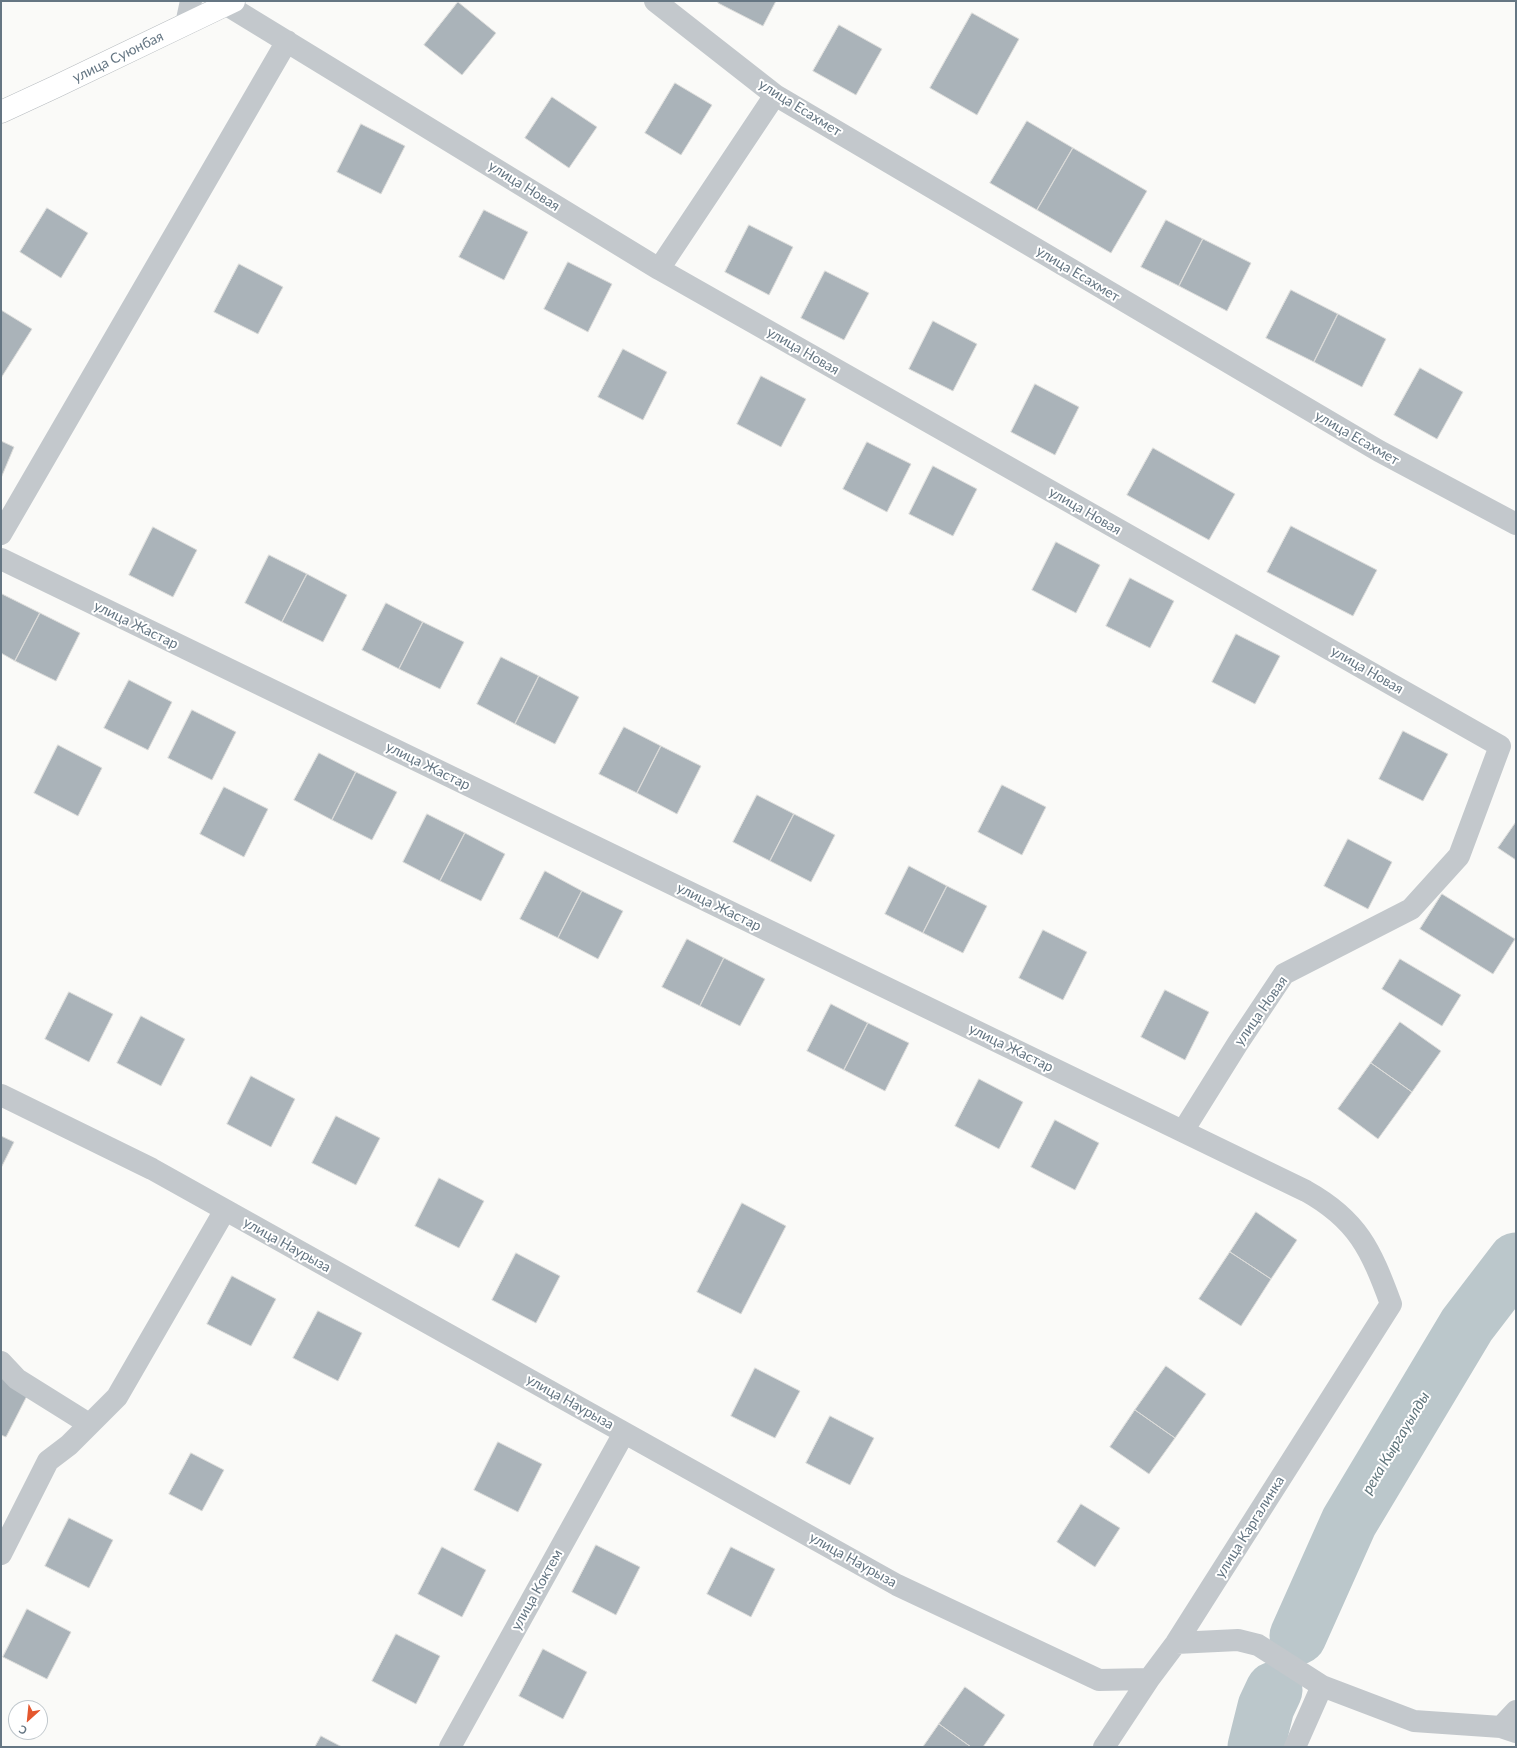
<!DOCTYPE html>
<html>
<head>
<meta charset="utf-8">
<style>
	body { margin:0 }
	#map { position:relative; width:1517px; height:1748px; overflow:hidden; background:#fafaf8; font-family:Lato,sans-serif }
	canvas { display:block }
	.frame { position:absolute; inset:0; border:2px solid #657683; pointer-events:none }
	.north { position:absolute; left:8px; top:1700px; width:40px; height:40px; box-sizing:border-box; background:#fff; border:1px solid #c1c8cd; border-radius:50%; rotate:207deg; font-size:11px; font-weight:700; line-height:16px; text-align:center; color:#657683 }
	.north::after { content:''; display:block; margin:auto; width:14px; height:18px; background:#e4572e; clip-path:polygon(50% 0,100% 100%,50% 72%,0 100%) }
</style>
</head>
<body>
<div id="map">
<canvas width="1517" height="1748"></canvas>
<div class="frame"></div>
<div class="north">С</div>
</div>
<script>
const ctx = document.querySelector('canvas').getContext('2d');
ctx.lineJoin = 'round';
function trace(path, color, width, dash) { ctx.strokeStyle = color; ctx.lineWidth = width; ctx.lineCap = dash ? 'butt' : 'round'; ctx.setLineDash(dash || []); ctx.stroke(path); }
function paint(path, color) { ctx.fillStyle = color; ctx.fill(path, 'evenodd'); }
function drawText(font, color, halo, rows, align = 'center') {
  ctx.font = font + ' Lato,sans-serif'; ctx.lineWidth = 4; ctx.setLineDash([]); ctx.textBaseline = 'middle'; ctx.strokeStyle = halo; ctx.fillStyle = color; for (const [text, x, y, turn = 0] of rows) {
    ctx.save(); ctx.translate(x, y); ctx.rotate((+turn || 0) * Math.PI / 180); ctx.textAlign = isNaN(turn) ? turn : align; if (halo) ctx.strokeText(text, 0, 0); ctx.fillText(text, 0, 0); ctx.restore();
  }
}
trace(new Path2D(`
	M 1298,1636 L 1349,1522 L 1467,1325 L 1516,1261
	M 1256,1747 L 1266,1707 L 1274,1690`), '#bbc7cb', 57);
const building = new Path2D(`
	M 719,1 L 776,1 L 763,26 L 718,3 Z
	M 458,2 L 496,33 L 462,75 L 424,45 Z
	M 972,13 L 1019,39 L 977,115 L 930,88 Z
	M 839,25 L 882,49 L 856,95 L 813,71 Z
	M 675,83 L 712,105 L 681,155 L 645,133 Z
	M 552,97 L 597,127 L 569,168 L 525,138 Z
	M 1027,121 L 1073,148 L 1037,210 L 990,183 Z
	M 361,124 L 405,146 L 381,194 L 337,172 Z
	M 1073,148 L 1147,191 L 1111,253 L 1037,210 Z
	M 47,208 L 88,233 L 61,278 L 20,252 Z
	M 484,210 L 528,232 L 504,280 L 459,257 Z
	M 1166,220 L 1203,239 L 1179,286 L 1141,267 Z
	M 749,225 L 793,247 L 769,295 L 725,272 Z
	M 1203,239 L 1251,263 L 1227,311 L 1179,286 Z
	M 568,262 L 612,284 L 588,332 L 544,309 Z
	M 239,264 L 283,287 L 258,334 L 214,312 Z
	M 825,271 L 869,293 L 844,340 L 801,318 Z
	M 1291,290 L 1338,314 L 1314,362 L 1266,338 Z
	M 1,310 L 32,329 L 1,378 Z
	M 1338,314 L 1386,339 L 1362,387 L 1314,362 Z
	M 933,321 L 977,344 L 953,391 L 909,369 Z
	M 623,349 L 667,372 L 643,420 L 598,397 Z
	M 1420,368 L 1463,392 L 1437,439 L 1394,415 Z
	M 761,376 L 806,399 L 781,447 L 737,424 Z
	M 1035,384 L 1079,407 L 1055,455 L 1011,432 Z
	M 1,441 L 14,447 L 1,478 Z
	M 867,442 L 911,464 L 887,512 L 843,489 Z
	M 1153,448 L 1235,494 L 1209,540 L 1127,495 Z
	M 933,466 L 977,489 L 953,536 L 909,514 Z
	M 1291,526 L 1377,570 L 1353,616 L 1267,572 Z
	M 153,527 L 197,550 L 173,597 L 129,575 Z
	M 1056,542 L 1100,565 L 1076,613 L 1032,590 Z
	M 269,555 L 307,574 L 282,622 L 245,603 Z
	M 307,574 L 347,595 L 323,642 L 282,622 Z
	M 1130,578 L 1174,601 L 1150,648 L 1106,626 Z
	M 2,594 L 40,613 L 15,661 L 1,653 Z
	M 386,603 L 423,622 L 399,669 L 362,650 Z
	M 40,613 L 80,633 L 56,681 L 15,661 Z
	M 423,622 L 464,642 L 440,689 L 399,669 Z
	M 1236,634 L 1280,656 L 1255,704 L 1212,682 Z
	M 501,657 L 539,676 L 515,724 L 477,704 Z
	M 539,676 L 579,697 L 555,744 L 515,724 Z
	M 129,680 L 172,702 L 148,750 L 104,728 Z
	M 192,710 L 236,732 L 212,780 L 168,758 Z
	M 624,727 L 661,746 L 637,793 L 599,774 Z
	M 1403,731 L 1448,754 L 1423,801 L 1379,779 Z
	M 58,745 L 102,768 L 78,816 L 34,793 Z
	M 661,746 L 701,766 L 677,814 L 637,793 Z
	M 319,753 L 356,772 L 332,820 L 294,800 Z
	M 356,772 L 397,792 L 372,840 L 332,820 Z
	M 1002,785 L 1046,807 L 1022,855 L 978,832 Z
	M 224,787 L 268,809 L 244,857 L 200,834 Z
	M 757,795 L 794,814 L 770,861 L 733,842 Z
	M 427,814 L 465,833 L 440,881 L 403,862 Z
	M 794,814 L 835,835 L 811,882 L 770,861 Z
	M 1516,822 L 1516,860 L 1498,848 Z
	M 465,833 L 505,854 L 481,901 L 440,881 Z
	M 1348,839 L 1392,862 L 1368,909 L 1324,886 Z
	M 909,866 L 947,886 L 923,933 L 885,914 Z
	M 545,871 L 582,891 L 558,938 L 520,919 Z
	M 947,886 L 987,906 L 963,953 L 923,933 Z
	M 582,891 L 623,911 L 598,959 L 558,938 Z
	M 1442,894 L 1515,939 L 1493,974 L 1420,929 Z
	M 1043,930 L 1087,952 L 1063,1000 L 1019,978 Z
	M 687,939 L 724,958 L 700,1006 L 662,987 Z
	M 724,958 L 765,979 L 740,1026 L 700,1006 Z
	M 1400,959 L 1461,995 L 1442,1026 L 1382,989 Z
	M 1165,990 L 1209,1012 L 1185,1060 L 1141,1037 Z
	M 69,992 L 113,1014 L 89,1062 L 45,1039 Z
	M 831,1004 L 868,1023 L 844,1070 L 807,1051 Z
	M 141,1016 L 185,1039 L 161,1086 L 117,1063 Z
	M 1400,1022 L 1441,1051 L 1412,1092 L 1371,1063 Z
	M 868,1023 L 909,1043 L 885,1091 L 844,1070 Z
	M 1371,1063 L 1412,1092 L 1378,1139 L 1338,1109 Z
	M 251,1076 L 295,1099 L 271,1147 L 227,1124 Z
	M 979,1079 L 1023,1102 L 999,1149 L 955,1126 Z
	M 336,1116 L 380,1138 L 356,1185 L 312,1163 Z
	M 1055,1120 L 1099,1143 L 1075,1190 L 1031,1167 Z
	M 1,1136 L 14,1142 L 1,1168 Z
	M 439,1178 L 484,1201 L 459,1248 L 415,1226 Z
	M 742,1203 L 786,1226 L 741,1314 L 697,1292 Z
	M 1256,1212 L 1297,1240 L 1271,1279 L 1230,1252 Z
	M 1230,1252 L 1271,1279 L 1241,1326 L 1199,1299 Z
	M 516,1253 L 560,1276 L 536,1323 L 492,1300 Z
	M 232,1276 L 276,1299 L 251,1346 L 207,1324 Z
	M 318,1311 L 362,1333 L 338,1381 L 293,1358 Z
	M 1166,1366 L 1206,1394 L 1175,1438 L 1135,1410 Z
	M 755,1368 L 800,1391 L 775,1438 L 731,1416 Z
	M 1,1375 L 30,1390 L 6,1437 L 1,1435 Z
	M 1135,1410 L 1175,1438 L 1149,1474 L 1110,1447 Z
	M 830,1416 L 874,1438 L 850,1485 L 806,1463 Z
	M 498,1442 L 542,1464 L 518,1512 L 474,1490 Z
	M 191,1453 L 224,1470 L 202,1511 L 169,1494 Z
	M 1081,1504 L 1120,1528 L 1095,1567 L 1057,1542 Z
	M 69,1518 L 113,1540 L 89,1588 L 45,1566 Z
	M 596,1545 L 640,1567 L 616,1615 L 572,1592 Z
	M 442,1547 L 486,1570 L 462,1617 L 418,1594 Z
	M 731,1547 L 775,1569 L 751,1617 L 707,1594 Z
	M 27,1609 L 71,1632 L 47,1679 L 3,1657 Z
	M 396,1634 L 440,1656 L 416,1704 L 372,1681 Z
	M 543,1649 L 587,1672 L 563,1719 L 519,1696 Z
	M 965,1687 L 1005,1715 L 983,1747 L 971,1747 L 939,1724 Z
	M 939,1724 L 971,1747 L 923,1747 Z
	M 321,1736 L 342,1747 L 315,1747 Z`);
paint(building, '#aab3b9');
trace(building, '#dcdcda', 1);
const major = new Path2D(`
	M 1,112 L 55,87 L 234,1`);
trace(major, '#b5babe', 23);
trace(new Path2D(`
	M 655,1 L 775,95 L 1379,451 L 1516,524
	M 227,5 L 659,269 L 1500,746 L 1459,856 L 1411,909 L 1284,974 L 1238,1043 L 1183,1131
	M 186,24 L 191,1
	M 659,269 L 775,95
	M 1,534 L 287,41
	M 1,559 L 1306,1191 C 1358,1220 1371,1250 1391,1304 L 1176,1643 L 1149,1679 L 1104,1747
	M 1,1095 L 152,1169 L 897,1585 L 1099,1680 L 1149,1679
	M 1,1362 L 17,1379 L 89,1424
	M 1,1554 L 48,1461 L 69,1445 L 117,1397 L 225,1210
	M 1176,1643 L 1238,1640 L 1258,1645 L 1322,1686 L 1414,1721 L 1501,1727 L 1516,1732
	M 1501,1727 L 1516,1711
	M 450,1747 L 624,1433
	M 1295,1747 L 1322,1686`), '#c3c8cc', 22);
trace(major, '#fff', 22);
drawText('14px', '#657683', '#fff', [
	["улица Суюнбая",118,57,-26],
	["улица Есахмет",800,108,32],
	["улица Новая",524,186,32],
	["улица Есахмет",1078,274,31],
	["улица Новая",803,351,30],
	["улица Есахмет",1357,438,30],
	["улица Новая",1085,511,30],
	["улица Жастар",136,625,26],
	["улица Новая",1367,670,30],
	["улица Жастар",428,766,26],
	["улица Жастар",719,907,26],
	["улица Новая",1261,1011,-55],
	["улица Жастар",1011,1048,26],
	["улица Наурыза",287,1245,29],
	["улица Наурыза",570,1402,29],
	["улица Каргалинка",1250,1527,-58],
	["улица Наурыза",853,1560,29],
	["улица Коктем",537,1590,-61]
]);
drawText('italic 15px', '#60757c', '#fff', [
	["река Кыргауылды",1396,1443,-59]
]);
</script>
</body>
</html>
